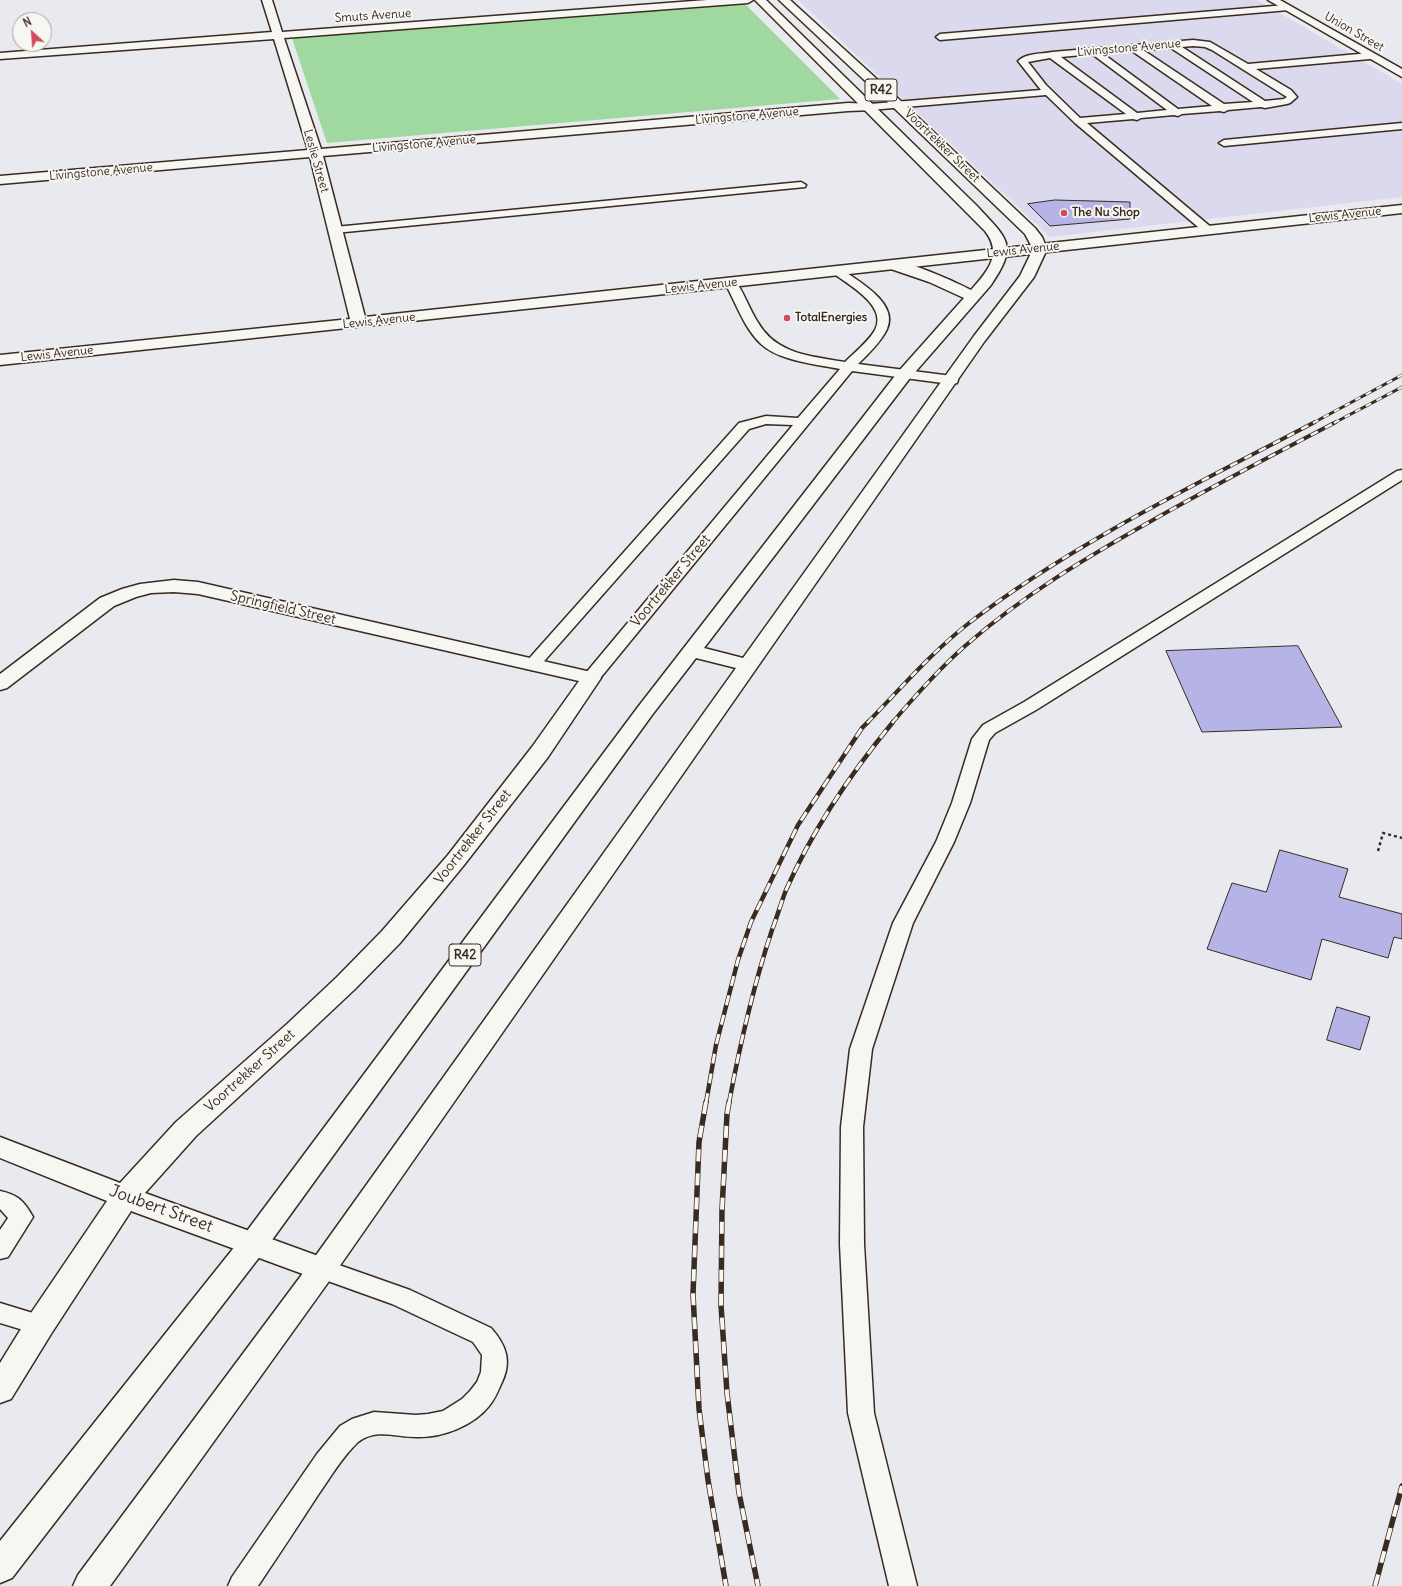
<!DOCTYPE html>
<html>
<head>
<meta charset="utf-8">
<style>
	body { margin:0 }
	#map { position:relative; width:1402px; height:1586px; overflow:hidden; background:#e9e9f0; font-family:Delius,sans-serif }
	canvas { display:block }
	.north { position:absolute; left:12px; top:12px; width:40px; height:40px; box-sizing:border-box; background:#f6f6f2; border:1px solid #aba49d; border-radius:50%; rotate:334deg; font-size:11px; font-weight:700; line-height:16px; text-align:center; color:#3b2a1e }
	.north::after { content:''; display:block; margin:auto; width:14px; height:18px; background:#d1495b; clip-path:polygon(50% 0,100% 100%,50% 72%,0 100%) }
</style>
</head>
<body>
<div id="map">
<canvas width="1402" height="1586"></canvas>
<div class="north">N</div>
</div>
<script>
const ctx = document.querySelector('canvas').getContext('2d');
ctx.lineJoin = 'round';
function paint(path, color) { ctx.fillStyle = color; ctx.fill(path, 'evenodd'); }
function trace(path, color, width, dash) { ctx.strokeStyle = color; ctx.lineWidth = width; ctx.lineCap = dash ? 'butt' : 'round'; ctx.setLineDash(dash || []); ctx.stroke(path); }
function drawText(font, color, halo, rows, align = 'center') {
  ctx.font = font + ' Delius,sans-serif'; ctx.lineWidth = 4; ctx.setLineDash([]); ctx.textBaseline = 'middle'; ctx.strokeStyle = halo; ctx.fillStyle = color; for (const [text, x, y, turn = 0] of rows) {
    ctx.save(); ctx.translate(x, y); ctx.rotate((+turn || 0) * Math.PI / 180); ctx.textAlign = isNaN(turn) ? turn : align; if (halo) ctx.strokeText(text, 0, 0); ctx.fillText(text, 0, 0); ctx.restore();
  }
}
paint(new Path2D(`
	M 798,0 L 1257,0 L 1402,84 L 1402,197 L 1050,237 Z`), '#dad9ed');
paint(new Path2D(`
	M 745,4 L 840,99 L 327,143 L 292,38 Z`), '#a0d99f');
const building = new Path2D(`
	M 1055,200 L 1130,202 L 1130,219 L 1050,226 L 1028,204 Z
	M 1298,646 L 1342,727 L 1202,732 L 1166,651 Z
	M 1280,850 L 1348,869 L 1339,897 L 1402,914 L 1402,939 L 1394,937 L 1388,958 L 1322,939 L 1311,980 L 1207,949 L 1232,883 L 1266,892 Z
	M 1337,1007 L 1370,1017 L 1360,1050 L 1327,1040 Z`);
paint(building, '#b6b4e6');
trace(building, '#3b2a1e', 1);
const lane = new Path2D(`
	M 1286,5 L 1289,6 L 1290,8 L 1289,10 L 940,40 L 936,37 L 940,34 Z
	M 1193,40 L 1210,42 L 1248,64 L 1370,53 L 1375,56 L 1370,59 L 1256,69 L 1291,90 L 1297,97 L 1290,103 L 1287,104 L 1265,108 L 1261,107 L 1228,110 L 1224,112 L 1220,111 L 1182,114 L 1178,116 L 1174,115 L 1141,118 L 1137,120 L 1133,119 L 1087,123 L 1212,228 L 1214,230 L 1208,233 L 1204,232 L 1075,123 L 1046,95 L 870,110 L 865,107 L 870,104 L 1041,90 L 1018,61 C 1026,53 1041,54 1052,52 ZM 1193,46 L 1205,47 L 1212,50 L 1287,97 L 1284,99 L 1265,101 L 1182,47 ZM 1171,48 L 1253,102 L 1224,104 L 1143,50 ZM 1132,51 L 1212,106 L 1178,109 L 1102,53 ZM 1092,54 L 1167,110 L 1137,113 L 1061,57 ZM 1050,58 L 1126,114 L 1080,118 L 1046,85 L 1028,62 Z
	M 1402,123 L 1402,129 L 1224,146 L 1219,143 L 1224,140 Z
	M 801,182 L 806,185 L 805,187 L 335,233 L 329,230 L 335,227 Z
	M 837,268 L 841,269 C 858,281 899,303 887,329 C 881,342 868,354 858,364 L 952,376 L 957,377 L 958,380 L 957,383 L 952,384 L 935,382 L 852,371 L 597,682 L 591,683 L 585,682 L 583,678 L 585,674 L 793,425 L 766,424 L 749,429 L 538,668 L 532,670 L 526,668 L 524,665 L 526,662 L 739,423 L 766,416 L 798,418 L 840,369 C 816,364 779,361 761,344 C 744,328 736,303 725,283 L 727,280 L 735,280 C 744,293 749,308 757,321 C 776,355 811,356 845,362 C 855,352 868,342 875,330 C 888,306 849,285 833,273 L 831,271 L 833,269 Z
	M 1402,470 L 1402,480 L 1036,710 L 995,733 L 989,740 L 970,803 L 954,842 L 913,923 L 872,1049 L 863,1127 L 864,1244 L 874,1413 L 917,1586 L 889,1586 L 848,1413 L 840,1244 L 841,1127 L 850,1049 L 893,923 L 936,842 L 952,803 L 972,739 L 983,725 L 1024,702 L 1397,471 Z
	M 0,1191 C 18,1195 24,1201 33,1217 L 8,1257 L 0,1259 L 0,1230 L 8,1218 L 0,1209 Z
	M 322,1259 L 410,1290 L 491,1328 C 506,1345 512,1361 502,1382 C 498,1391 495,1399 489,1406 C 473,1426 442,1438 416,1437 C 396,1437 376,1428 358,1442 C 342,1457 330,1478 318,1495 C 298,1526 278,1556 258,1586 L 228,1586 L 232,1577 L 317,1454 L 340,1426 L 352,1419 L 374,1412 L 416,1415 L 428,1414 L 443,1411 L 462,1399 L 470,1391 L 477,1382 L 481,1372 L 482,1355 L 473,1342 L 392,1304 L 314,1276 L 310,1269 L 314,1262 Z
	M 0,1303 L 49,1318 L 52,1325 L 49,1332 L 40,1335 L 0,1323 Z`);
const street = new Path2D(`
	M 262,0 L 272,0 L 282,32 L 707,0 L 753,0 L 748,3 L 284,38 L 321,149 L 848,103 L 874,104 L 876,107 L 874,110 L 848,111 L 323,156 L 365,317 L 1402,205 L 1402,213 L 731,287 L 0,365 L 0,355 L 350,319 L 310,157 L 0,184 L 0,176 L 308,150 L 274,39 L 0,59 L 0,53 L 272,32 Z
	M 1268,0 L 1280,0 L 1402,69 L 1402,77 Z
	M 174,580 L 198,582 L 591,672 L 598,674 L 601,678 L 548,757 L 464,865 L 400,943 L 355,989 L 305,1036 L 196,1136 L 145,1193 L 332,1261 L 337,1269 L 332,1277 L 322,1281 L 131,1211 L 51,1334 L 11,1399 L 0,1403 L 0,1363 L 29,1316 L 107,1201 L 0,1158 L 0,1137 L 120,1183 L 176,1122 L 287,1024 L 337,977 L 382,931 L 448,855 L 532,747 L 579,681 L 198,594 L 174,592 L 151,593 L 136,597 L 114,606 L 7,688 L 0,690 L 0,674 L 100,598 L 122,589 L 140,584 Z`);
const primary = new Path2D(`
	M 755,0 L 766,0 L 977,206 C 1007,239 1019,244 991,285 L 910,378 L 704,648 L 743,658 L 974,336 L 1020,276 L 1033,249 L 1025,234 L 894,108 L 779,0 L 790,0 L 902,102 L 1035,228 L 1042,237 L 1047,249 L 1034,277 L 984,342 L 332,1277 L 110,1586 L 73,1586 L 78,1575 L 312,1261 L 736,668 L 696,658 L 652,715 L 264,1251 L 12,1578 L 0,1583 L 0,1541 L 244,1235 L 638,707 L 898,372 L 964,298 L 929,282 L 888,268 L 886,265 L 888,262 C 904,258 955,282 971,290 C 988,271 1003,254 985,231 Z`);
trace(lane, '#3b2a1e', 3);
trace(street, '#3b2a1e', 3);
trace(primary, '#3b2a1e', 3);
trace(new Path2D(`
	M 1378,851 L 1383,833 L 1402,838`), '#3b2a1e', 2.5, [3, 3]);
paint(lane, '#f6f6f2');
paint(street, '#f6f6f2');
paint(primary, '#f6f6f2');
const railFar3 = new Path2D(`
	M 1313,423 L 1402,375
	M 1334,423 L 1402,387`);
const railFar2 = new Path2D(`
	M 867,723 C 900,689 932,652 969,623 C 1073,543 1199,483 1315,422
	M 892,723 C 915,696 939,669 965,646 C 1022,596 1087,557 1153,520 C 1213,486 1275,454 1336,422`);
const railFar1 = new Path2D(`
	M 706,1103 L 716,1045 L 738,960 L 751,922 L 798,825 L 862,728 L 868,722
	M 729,1103 C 740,1044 753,987 772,930 C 777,917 781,903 786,890 C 813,829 851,773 893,722`);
const rail = new Path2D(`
	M 706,1102 L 699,1142 L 693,1294 L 699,1409 L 708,1480 L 726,1586
	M 729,1102 L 727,1114 L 722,1210 L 721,1305 L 727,1393 L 739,1493 L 758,1586
	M 1375,1586 L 1402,1486`);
trace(railFar3, '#3b2a1e', 3);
trace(railFar2, '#3b2a1e', 4);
trace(railFar1, '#3b2a1e', 4.5);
trace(rail, '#3b2a1e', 5.5);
trace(railFar3, '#f6f6f2', 2, [6]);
trace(railFar2, '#f6f6f2', 2.5, [8]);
trace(railFar1, '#f6f6f2', 3, [10]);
trace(rail, '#f6f6f2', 4, [12]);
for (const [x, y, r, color] of [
	[1064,213,4,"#d1495b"],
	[787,318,4,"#d1495b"]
]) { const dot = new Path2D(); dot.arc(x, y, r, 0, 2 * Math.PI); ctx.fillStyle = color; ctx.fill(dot); trace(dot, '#f6f6f2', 1.5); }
drawText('12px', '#3b2a1e', '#f6f6f2', [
	["Smuts Avenue",373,16,-4],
	["Union Street",1354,32,30],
	["Livingstone Avenue",1129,48,-5],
	["Livingstone Avenue",747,116,-5],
	["Livingstone Avenue",424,144,-5],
	["Voortrekker Street",942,146,44],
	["Leslie Street",316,161,74],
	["Livingstone Avenue",101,172,-5],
	["Lewis Avenue",1345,215,-6],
	["Lewis Avenue",1023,250,-6],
	["Lewis Avenue",701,286,-6],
	["Lewis Avenue",379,321,-6],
	["Lewis Avenue",57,354,-6]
]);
drawText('bold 12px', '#3b2a1e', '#f6f6f2', [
	["The Nu Shop",1072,213],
	["TotalEnergies",795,318]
], 'left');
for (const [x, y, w] of [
	[881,90,32],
	[465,955,32]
]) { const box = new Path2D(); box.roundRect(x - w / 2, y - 11, w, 22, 3); ctx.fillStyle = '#f6f6f2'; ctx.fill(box); trace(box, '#3b2a1e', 1); }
drawText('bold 13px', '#3b2a1e', null, [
	["R42",881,90],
	["R42",465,955]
]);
drawText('14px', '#3b2a1e', '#f6f6f2', [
	["Voortrekker Street",671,581,-50],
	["Springfield Street",283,608,13],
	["Voortrekker Street",473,837,-52],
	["Voortrekker Street",250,1071,-42]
]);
drawText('17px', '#3b2a1e', '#f6f6f2', [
	["Joubert Street",161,1209,20]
]);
</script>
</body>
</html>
